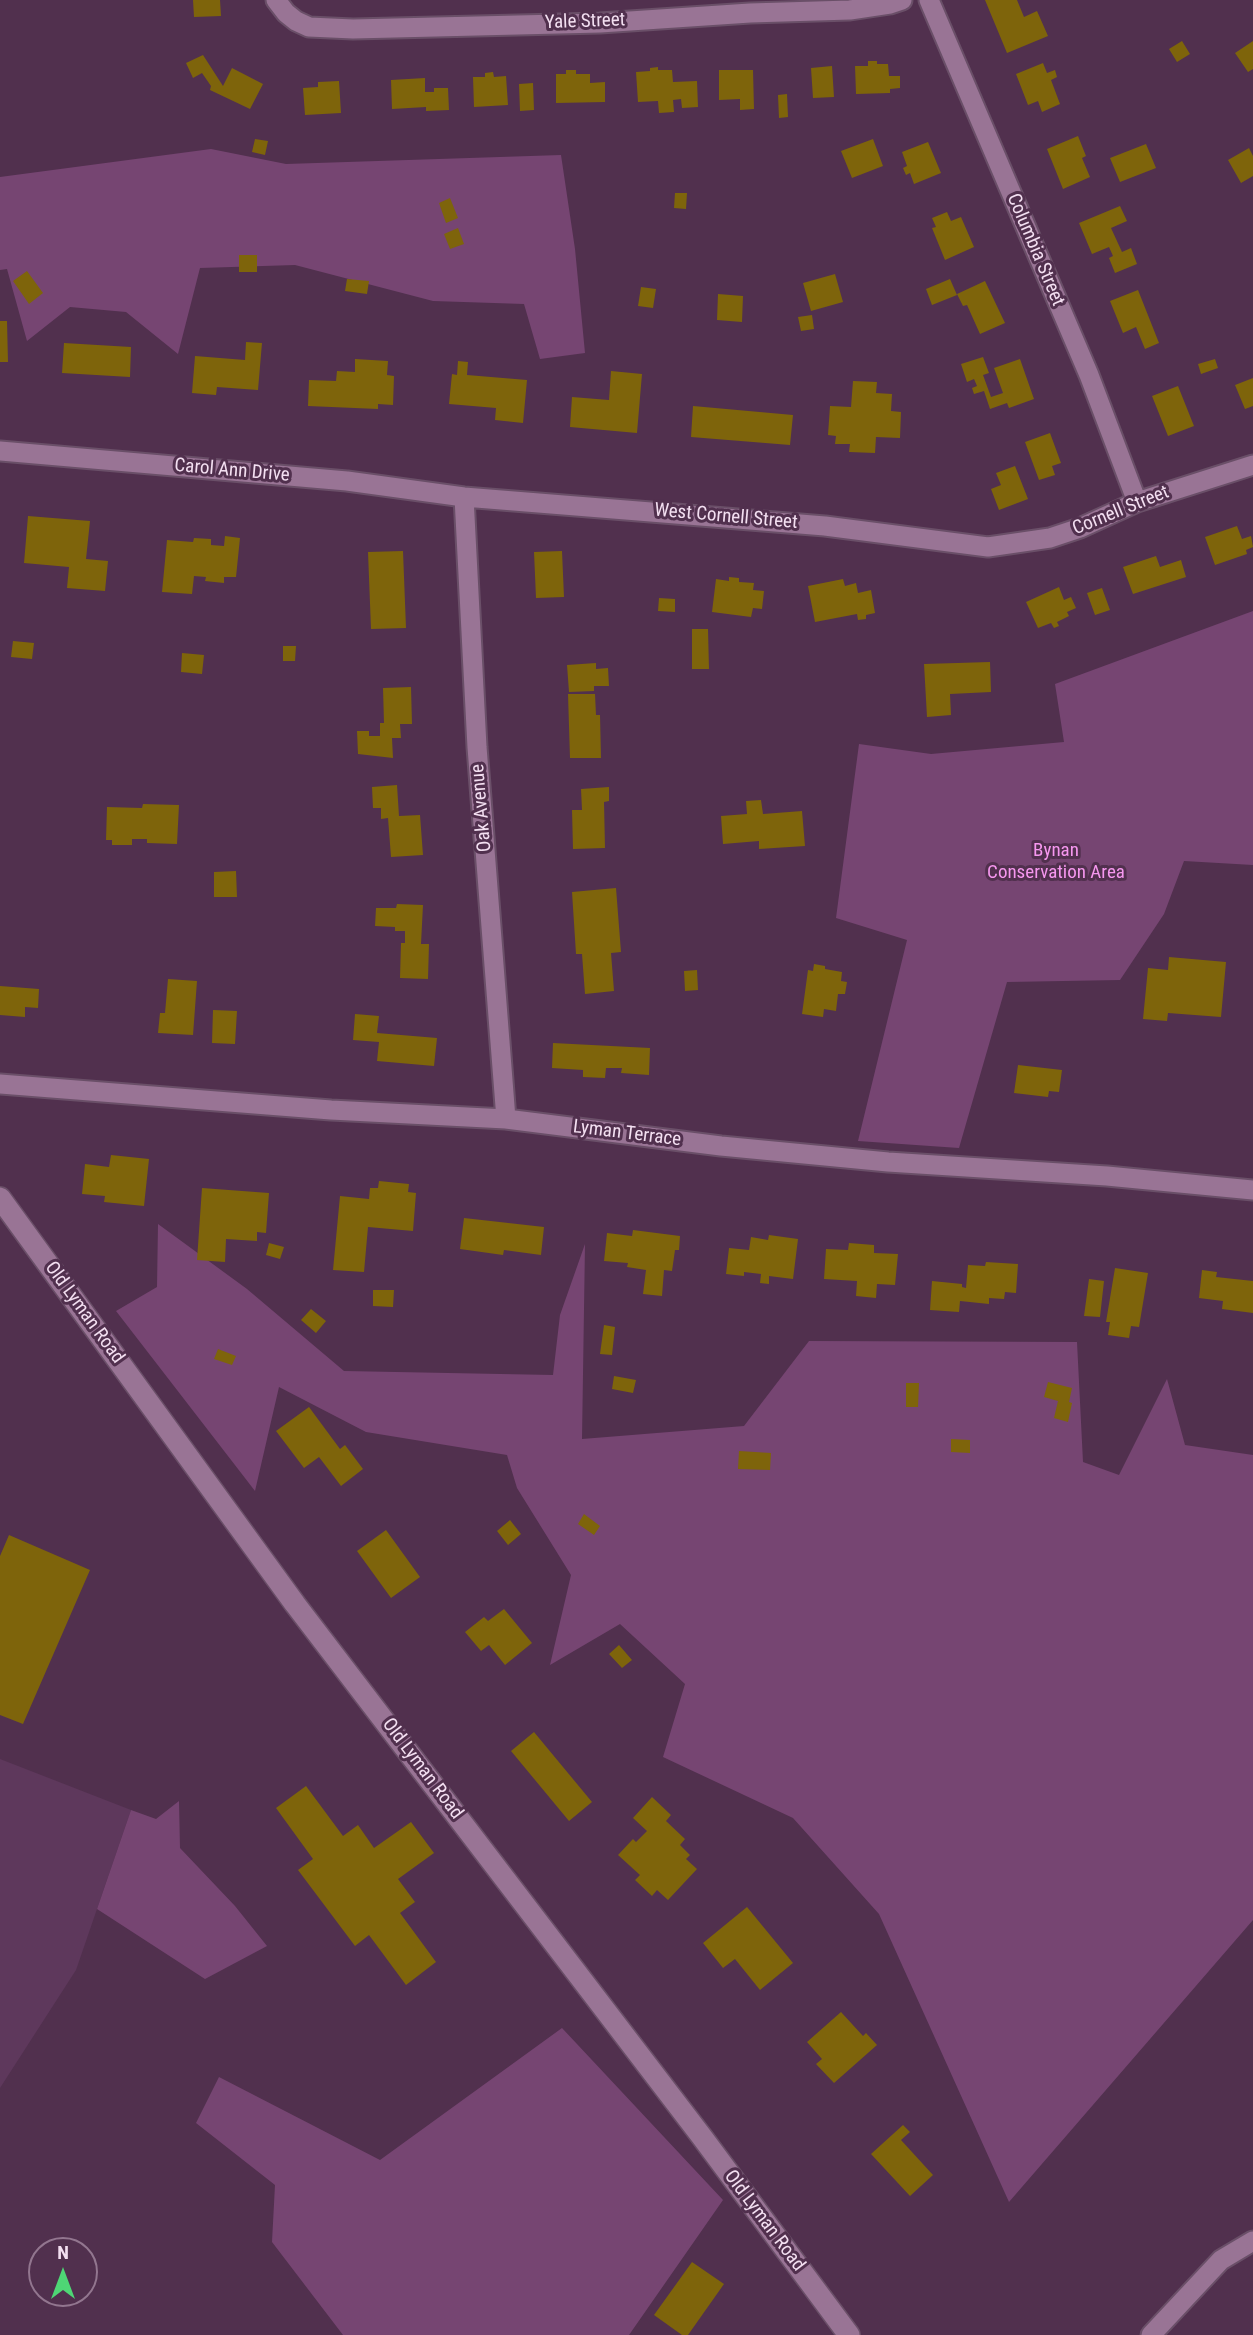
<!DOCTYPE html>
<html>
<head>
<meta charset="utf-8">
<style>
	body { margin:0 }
	#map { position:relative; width:1253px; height:2335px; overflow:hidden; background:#51304e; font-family:"Roboto Condensed",sans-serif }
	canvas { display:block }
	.north { position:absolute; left:28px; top:2237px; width:70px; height:70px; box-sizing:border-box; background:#51304e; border:2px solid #92768f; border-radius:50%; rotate:0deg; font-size:19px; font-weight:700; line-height:28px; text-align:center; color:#f3dff1 }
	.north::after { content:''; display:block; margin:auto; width:24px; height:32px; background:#4ed675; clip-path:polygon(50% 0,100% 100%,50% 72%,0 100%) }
</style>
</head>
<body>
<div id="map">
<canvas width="1253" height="2335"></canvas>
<div class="north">N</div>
</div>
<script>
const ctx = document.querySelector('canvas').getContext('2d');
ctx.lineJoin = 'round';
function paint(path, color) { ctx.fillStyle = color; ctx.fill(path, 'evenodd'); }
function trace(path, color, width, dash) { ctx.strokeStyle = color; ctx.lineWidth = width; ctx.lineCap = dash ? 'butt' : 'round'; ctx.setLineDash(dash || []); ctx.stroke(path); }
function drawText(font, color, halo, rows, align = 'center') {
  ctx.font = font + ' "Roboto Condensed",sans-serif'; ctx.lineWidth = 6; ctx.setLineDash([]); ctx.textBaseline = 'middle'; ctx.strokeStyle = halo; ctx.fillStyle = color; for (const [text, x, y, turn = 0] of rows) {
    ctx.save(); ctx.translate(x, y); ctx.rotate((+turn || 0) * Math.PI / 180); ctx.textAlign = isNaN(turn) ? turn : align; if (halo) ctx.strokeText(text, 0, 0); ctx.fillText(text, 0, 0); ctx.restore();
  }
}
paint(new Path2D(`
	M 0,1759 L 131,1810 L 76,1970 L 0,2088 Z`), '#5e385c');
paint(new Path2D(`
	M 211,149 L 286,164 L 561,155 L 575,249 L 585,353 L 540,359 L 524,304 L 433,301 L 295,265 L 200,268 L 178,354 L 126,312 L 70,307 L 27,341 L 7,269 L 0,270 L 0,177 Z
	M 1253,611 L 1253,865 L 1184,861 L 1164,914 L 1120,980 L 1007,982 L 959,1148 L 858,1141 L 907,940 L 836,918 L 859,744 L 931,754 L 1064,742 L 1055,684 Z
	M 158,1224 L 247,1289 L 344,1371 L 553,1375 L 560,1315 L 585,1244 L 582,1439 L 744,1426 L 809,1341 L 1077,1342 L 1083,1462 L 1119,1475 L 1167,1379 L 1185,1445 L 1253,1455 L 1253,1920 L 1009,2202 L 879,1914 L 793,1818 L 663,1757 L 685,1684 L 620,1624 L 550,1665 L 571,1575 L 517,1488 L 507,1455 L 366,1432 L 279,1387 L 255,1491 L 116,1311 L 157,1287 Z
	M 179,1801 L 180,1848 L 235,1906 L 267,1946 L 205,1979 L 97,1909 L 131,1810 L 156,1819 Z
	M 562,2028 L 723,2200 L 629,2335 L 343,2335 L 272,2242 L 275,2185 L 196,2123 L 219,2077 L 380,2160 Z`), '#764572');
paint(new Path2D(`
	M 193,0 L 220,0 L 221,16 L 194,17 Z
	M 985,0 L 1017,0 L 1024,17 L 1037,11 L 1048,36 L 1007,53 Z
	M 1182,41 L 1190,54 L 1177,62 L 1169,49 Z
	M 1253,41 L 1253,69 L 1248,72 L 1235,53 Z
	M 203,55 L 223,86 L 232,68 L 263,84 L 250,109 L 210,90 L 211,86 L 202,73 L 193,78 L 186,63 Z
	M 868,61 L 877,61 L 877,64 L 888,64 L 889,76 L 900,76 L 900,88 L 890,89 L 890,93 L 856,94 L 855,66 L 868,66 Z
	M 1043,63 L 1047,73 L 1055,70 L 1057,77 L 1051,80 L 1060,104 L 1042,112 L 1038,101 L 1028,105 L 1016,74 Z
	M 832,66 L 834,97 L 813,98 L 811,68 Z
	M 658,67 L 658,70 L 672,70 L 673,82 L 697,81 L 698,107 L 682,108 L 681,99 L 673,100 L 674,112 L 659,113 L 658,101 L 638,102 L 636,72 L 650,71 L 650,68 Z
	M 566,70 L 576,70 L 576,74 L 590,74 L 590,83 L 605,82 L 605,102 L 556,103 L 556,74 L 566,74 Z
	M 719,70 L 753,70 L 754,109 L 740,110 L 740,99 L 719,100 Z
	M 493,72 L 494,77 L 506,76 L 508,105 L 474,107 L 473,77 L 485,77 L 485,73 Z
	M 425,78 L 425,92 L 434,92 L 434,88 L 448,88 L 449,110 L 426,111 L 426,107 L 392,109 L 391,80 Z
	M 339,81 L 341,113 L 305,115 L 303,88 L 318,87 L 318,82 Z
	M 533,83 L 534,110 L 520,111 L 519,84 Z
	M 787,94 L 788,117 L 779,118 L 778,95 Z
	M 1078,136 L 1086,156 L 1082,158 L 1090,177 L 1063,189 L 1047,149 Z
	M 255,139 L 268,141 L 265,155 L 252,152 Z
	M 873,139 L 883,166 L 852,178 L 841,151 Z
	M 928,142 L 941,173 L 914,184 L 910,173 L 906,175 L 903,168 L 907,166 L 902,152 Z
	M 1146,144 L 1156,168 L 1120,182 L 1110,158 Z
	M 1249,148 L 1253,156 L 1253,176 L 1241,183 L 1228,160 Z
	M 675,193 L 687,193 L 686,209 L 674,208 Z
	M 450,198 L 458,218 L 446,223 L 439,203 Z
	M 1120,206 L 1127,221 L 1111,228 L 1122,252 L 1131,248 L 1137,264 L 1115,273 L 1109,258 L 1113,256 L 1109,247 L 1092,254 L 1079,223 Z
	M 947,212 L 951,221 L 961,217 L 974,247 L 945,260 L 932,228 L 936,227 L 932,218 Z
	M 458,228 L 464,244 L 450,249 L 444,234 Z
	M 239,255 L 257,255 L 257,272 L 239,272 Z
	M 27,271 L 43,293 L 29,304 L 13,281 Z
	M 835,274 L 843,302 L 811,311 L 803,283 Z
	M 347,279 L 369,281 L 367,294 L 345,291 Z
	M 950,279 L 957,295 L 932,305 L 926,289 Z
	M 985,281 L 1005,323 L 980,334 L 967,305 L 963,306 L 957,294 Z
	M 641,287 L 656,289 L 653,308 L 638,306 Z
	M 1138,290 L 1159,343 L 1145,349 L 1136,327 L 1123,333 L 1110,301 Z
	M 718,294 L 743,296 L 742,322 L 717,320 Z
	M 812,315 L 814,329 L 801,331 L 798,317 Z
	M 0,321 L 7,321 L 8,362 L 0,362 Z
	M 246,342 L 262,343 L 258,390 L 217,387 L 216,395 L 192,393 L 195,356 L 245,360 Z
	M 64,343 L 131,347 L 130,377 L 62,373 Z
	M 983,357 L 989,373 L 983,375 L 991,397 L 1003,393 L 994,368 L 1020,359 L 1034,399 L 1009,408 L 1007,403 L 990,409 L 984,391 L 974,394 L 972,388 L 977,386 L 974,379 L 967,382 L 961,364 Z
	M 355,359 L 388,361 L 387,375 L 394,376 L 393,405 L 378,404 L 378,409 L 308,406 L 309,380 L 336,381 L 337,371 L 355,372 Z
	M 1215,359 L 1218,368 L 1201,374 L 1198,364 Z
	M 458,361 L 468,362 L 467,375 L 527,380 L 523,423 L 495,420 L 496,408 L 449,404 L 452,374 L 457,375 Z
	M 611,371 L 642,374 L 637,433 L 570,427 L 572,397 L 609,400 Z
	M 1253,378 L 1253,406 L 1245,409 L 1235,385 Z
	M 853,381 L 877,382 L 876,393 L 892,394 L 891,411 L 901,412 L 900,438 L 876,437 L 875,453 L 849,452 L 850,444 L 835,444 L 836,436 L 828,435 L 830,406 L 851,407 Z
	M 1178,386 L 1194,426 L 1168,436 L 1152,396 Z
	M 693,406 L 793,415 L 790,445 L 691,437 Z
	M 1050,433 L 1061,463 L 1052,466 L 1055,475 L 1039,480 L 1025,442 Z
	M 1015,466 L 1028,499 L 999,510 L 991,489 L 1001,485 L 996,473 Z
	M 28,516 L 90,521 L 86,559 L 108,561 L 105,591 L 67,588 L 69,567 L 24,563 Z
	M 1237,526 L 1242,539 L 1251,536 L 1253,547 L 1246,550 L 1247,554 L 1215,565 L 1205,537 Z
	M 225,536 L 240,538 L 236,577 L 224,577 L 224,583 L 205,581 L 206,577 L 194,576 L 192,594 L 162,592 L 167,540 L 193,542 L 194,538 L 211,539 L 211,545 L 224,546 Z
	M 403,551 L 406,628 L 371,629 L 368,552 Z
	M 562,551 L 564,597 L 536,598 L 534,552 Z
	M 1156,556 L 1160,567 L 1181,560 L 1186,577 L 1133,594 L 1123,567 Z
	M 729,577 L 739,578 L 739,582 L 754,583 L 753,590 L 764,591 L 762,609 L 753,608 L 751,617 L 712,612 L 716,579 L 729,581 Z
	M 843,579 L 845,586 L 856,583 L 858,593 L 871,590 L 875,613 L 866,615 L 866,619 L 858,620 L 857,614 L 815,622 L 808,586 Z
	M 1059,587 L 1064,600 L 1071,597 L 1076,608 L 1067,612 L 1069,616 L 1057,622 L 1059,626 L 1054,628 L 1051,623 L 1038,628 L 1026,602 Z
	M 1102,588 L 1110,610 L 1095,615 L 1087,593 Z
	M 659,598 L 675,599 L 675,612 L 658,611 Z
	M 692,629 L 708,629 L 709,669 L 692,669 Z
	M 13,641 L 34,643 L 32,659 L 11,657 Z
	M 283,646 L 296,646 L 295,661 L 283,661 Z
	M 182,653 L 204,655 L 202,674 L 181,672 Z
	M 990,662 L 991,692 L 950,694 L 951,715 L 927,717 L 924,664 Z
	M 596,663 L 596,669 L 608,668 L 609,686 L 594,686 L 594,691 L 569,692 L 567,665 Z
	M 411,687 L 412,724 L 400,724 L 401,738 L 392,738 L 393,758 L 358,754 L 357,731 L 369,731 L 369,736 L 380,736 L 380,723 L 384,723 L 383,688 Z
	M 568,694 L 595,694 L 596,715 L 600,715 L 601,758 L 570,758 Z
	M 397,785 L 399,816 L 420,815 L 423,855 L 391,857 L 388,818 L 381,819 L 381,808 L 373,808 L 372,787 Z
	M 609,787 L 609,801 L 604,802 L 605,848 L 573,849 L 572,810 L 582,810 L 581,789 Z
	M 761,800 L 763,814 L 802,811 L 805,846 L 759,849 L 759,841 L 723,844 L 721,816 L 747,814 L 746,801 Z
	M 143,804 L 179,805 L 177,844 L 147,843 L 147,839 L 132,839 L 132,845 L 112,845 L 112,840 L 106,840 L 107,807 L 142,808 Z
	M 236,871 L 237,897 L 214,897 L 214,872 Z
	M 616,888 L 621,952 L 611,953 L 614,991 L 585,994 L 582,954 L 576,954 L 572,892 Z
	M 397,904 L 423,905 L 421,944 L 429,944 L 428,979 L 400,978 L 401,943 L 405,943 L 405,931 L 395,931 L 395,927 L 375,926 L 376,908 L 396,908 Z
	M 1169,957 L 1226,962 L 1221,1017 L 1168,1013 L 1167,1021 L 1143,1019 L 1148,968 L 1168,970 Z
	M 814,964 L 825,966 L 825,969 L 842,972 L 841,981 L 847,982 L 845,994 L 838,994 L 836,1011 L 824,1009 L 823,1017 L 802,1014 L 808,970 L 813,971 Z
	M 697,970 L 698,990 L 685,991 L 684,971 Z
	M 168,979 L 197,981 L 193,1035 L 158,1033 L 160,1013 L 165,1013 Z
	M 0,986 L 39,989 L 38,1008 L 25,1007 L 25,1017 L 0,1015 Z
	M 213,1010 L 237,1011 L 235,1044 L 212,1043 Z
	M 355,1014 L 379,1016 L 377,1033 L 437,1038 L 434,1066 L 377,1061 L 379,1042 L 353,1040 Z
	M 553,1043 L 650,1048 L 649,1075 L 621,1073 L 622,1068 L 606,1068 L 605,1078 L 583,1077 L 583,1070 L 552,1068 Z
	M 1018,1065 L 1062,1070 L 1059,1092 L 1049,1091 L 1048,1097 L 1014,1093 Z
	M 111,1155 L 149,1159 L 144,1206 L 104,1202 L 105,1196 L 82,1194 L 85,1164 L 109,1167 Z
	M 379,1181 L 409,1184 L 408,1192 L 416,1193 L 413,1231 L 368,1227 L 364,1272 L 333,1270 L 340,1196 L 369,1199 L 370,1188 L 378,1188 Z
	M 202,1188 L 269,1193 L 266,1233 L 257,1232 L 257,1241 L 226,1239 L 225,1262 L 197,1260 Z
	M 464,1218 L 544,1227 L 541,1255 L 504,1250 L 503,1255 L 460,1249 Z
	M 633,1230 L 680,1236 L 679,1250 L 675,1250 L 672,1271 L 664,1270 L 662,1296 L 643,1294 L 646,1270 L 627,1267 L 628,1263 L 604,1261 L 607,1233 L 632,1236 Z
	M 769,1235 L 798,1239 L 793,1279 L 769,1276 L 769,1284 L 760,1283 L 761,1274 L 744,1272 L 744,1276 L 726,1274 L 729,1248 L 749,1250 L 751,1237 L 768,1240 Z
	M 269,1243 L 284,1247 L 280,1259 L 266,1255 Z
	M 849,1243 L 874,1245 L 874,1253 L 898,1254 L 895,1285 L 877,1284 L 876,1298 L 856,1296 L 857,1281 L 824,1279 L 826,1249 L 848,1250 Z
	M 986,1262 L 1018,1264 L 1016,1293 L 1005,1292 L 1004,1299 L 989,1298 L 989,1304 L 960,1301 L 959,1312 L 930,1310 L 932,1281 L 962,1284 L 962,1287 L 966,1288 L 968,1265 L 985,1266 Z
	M 1115,1268 L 1148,1273 L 1139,1327 L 1131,1326 L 1129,1338 L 1108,1335 L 1110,1322 L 1106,1322 Z
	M 1202,1270 L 1217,1272 L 1216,1277 L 1253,1281 L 1253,1313 L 1222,1309 L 1223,1301 L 1199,1298 Z
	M 1089,1279 L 1104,1281 L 1100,1317 L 1084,1316 Z
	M 373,1290 L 394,1290 L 393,1307 L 373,1306 Z
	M 311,1309 L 326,1321 L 316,1333 L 301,1320 Z
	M 604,1325 L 615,1327 L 612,1355 L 600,1354 Z
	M 218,1349 L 236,1356 L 232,1365 L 214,1359 Z
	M 614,1376 L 636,1380 L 633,1393 L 612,1389 Z
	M 1048,1382 L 1072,1388 L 1069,1402 L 1072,1403 L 1068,1422 L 1054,1418 L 1058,1401 L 1044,1397 Z
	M 906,1383 L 919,1383 L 918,1407 L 906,1407 Z
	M 309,1407 L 340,1449 L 345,1445 L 363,1469 L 341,1486 L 319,1457 L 304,1468 L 276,1431 Z
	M 951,1439 L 970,1440 L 970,1453 L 951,1452 Z
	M 739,1451 L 771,1453 L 770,1470 L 738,1469 Z
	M 584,1514 L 600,1526 L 594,1535 L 578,1524 Z
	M 510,1520 L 521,1534 L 508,1545 L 497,1531 Z
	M 386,1530 L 420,1577 L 391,1598 L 357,1551 Z
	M 9,1535 L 90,1570 L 23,1724 L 0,1715 L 0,1556 Z
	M 504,1609 L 532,1643 L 505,1665 L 489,1645 L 481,1651 L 465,1632 L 484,1617 L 488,1621 Z
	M 619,1645 L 632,1660 L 622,1668 L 609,1654 Z
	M 534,1732 L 592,1802 L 569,1821 L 511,1751 Z
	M 306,1786 L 343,1836 L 358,1825 L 374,1848 L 411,1822 L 434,1853 L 398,1879 L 415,1902 L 400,1913 L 436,1962 L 406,1985 L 369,1935 L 355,1946 L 298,1870 L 313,1859 L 276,1808 Z
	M 652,1797 L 671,1815 L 666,1821 L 685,1839 L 680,1845 L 690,1855 L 686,1859 L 697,1869 L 668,1900 L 657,1890 L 652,1896 L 635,1880 L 640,1875 L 618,1855 L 633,1839 L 636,1842 L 647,1831 L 633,1818 Z
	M 747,1907 L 793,1963 L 760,1990 L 735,1959 L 723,1968 L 703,1943 Z
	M 841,2012 L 863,2036 L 866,2033 L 877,2045 L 834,2083 L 816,2064 L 822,2059 L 807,2042 Z
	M 903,2125 L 910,2132 L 901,2140 L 933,2175 L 910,2196 L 871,2154 Z
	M 692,2262 L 724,2284 L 688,2335 L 682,2335 L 654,2315 Z`), '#7e640b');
const street = new Path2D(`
	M 276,0 L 286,13 L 296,21 L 309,27 L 353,29 L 600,23 L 750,13 L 850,10 L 890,4 L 902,0
	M 929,0 L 1089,375 L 1137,502
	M 0,451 L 347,481 L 464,497 L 825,526 L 988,547 L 1050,538 L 1080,528 L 1137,502 L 1253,465
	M 464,497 L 477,747 L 506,1119
	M 0,1084 L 331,1110 L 506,1119 L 721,1146 L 888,1162 L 1107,1176 L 1253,1190
	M 1151,2335 L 1221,2260 L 1253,2241`);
const secondary = new Path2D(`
	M 0,1198 L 295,1604 L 702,2137 L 849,2335`);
trace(street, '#6a4f68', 23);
trace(secondary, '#6a4f68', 24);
trace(street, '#997495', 19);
trace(secondary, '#997495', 21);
drawText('19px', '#f3dff1', '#51304e', [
	["Yale Street",585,22,-2],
	["Columbia Street",1035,250,67],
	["Carol Ann Drive",232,471,5],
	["Cornell Street",1121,511,-22],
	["West Cornell Street",726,517,5],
	["Oak Avenue",482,808,-95],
	["Lyman Terrace",627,1134,7],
	["Old Lyman Road",84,1313,54],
	["Old Lyman Road",422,1769,53],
	["Old Lyman Road",764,2221,53]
]);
drawText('19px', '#f697ef', '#51304e', [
	["Bynan",1056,851],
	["Conservation Area",1056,873]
]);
</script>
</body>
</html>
